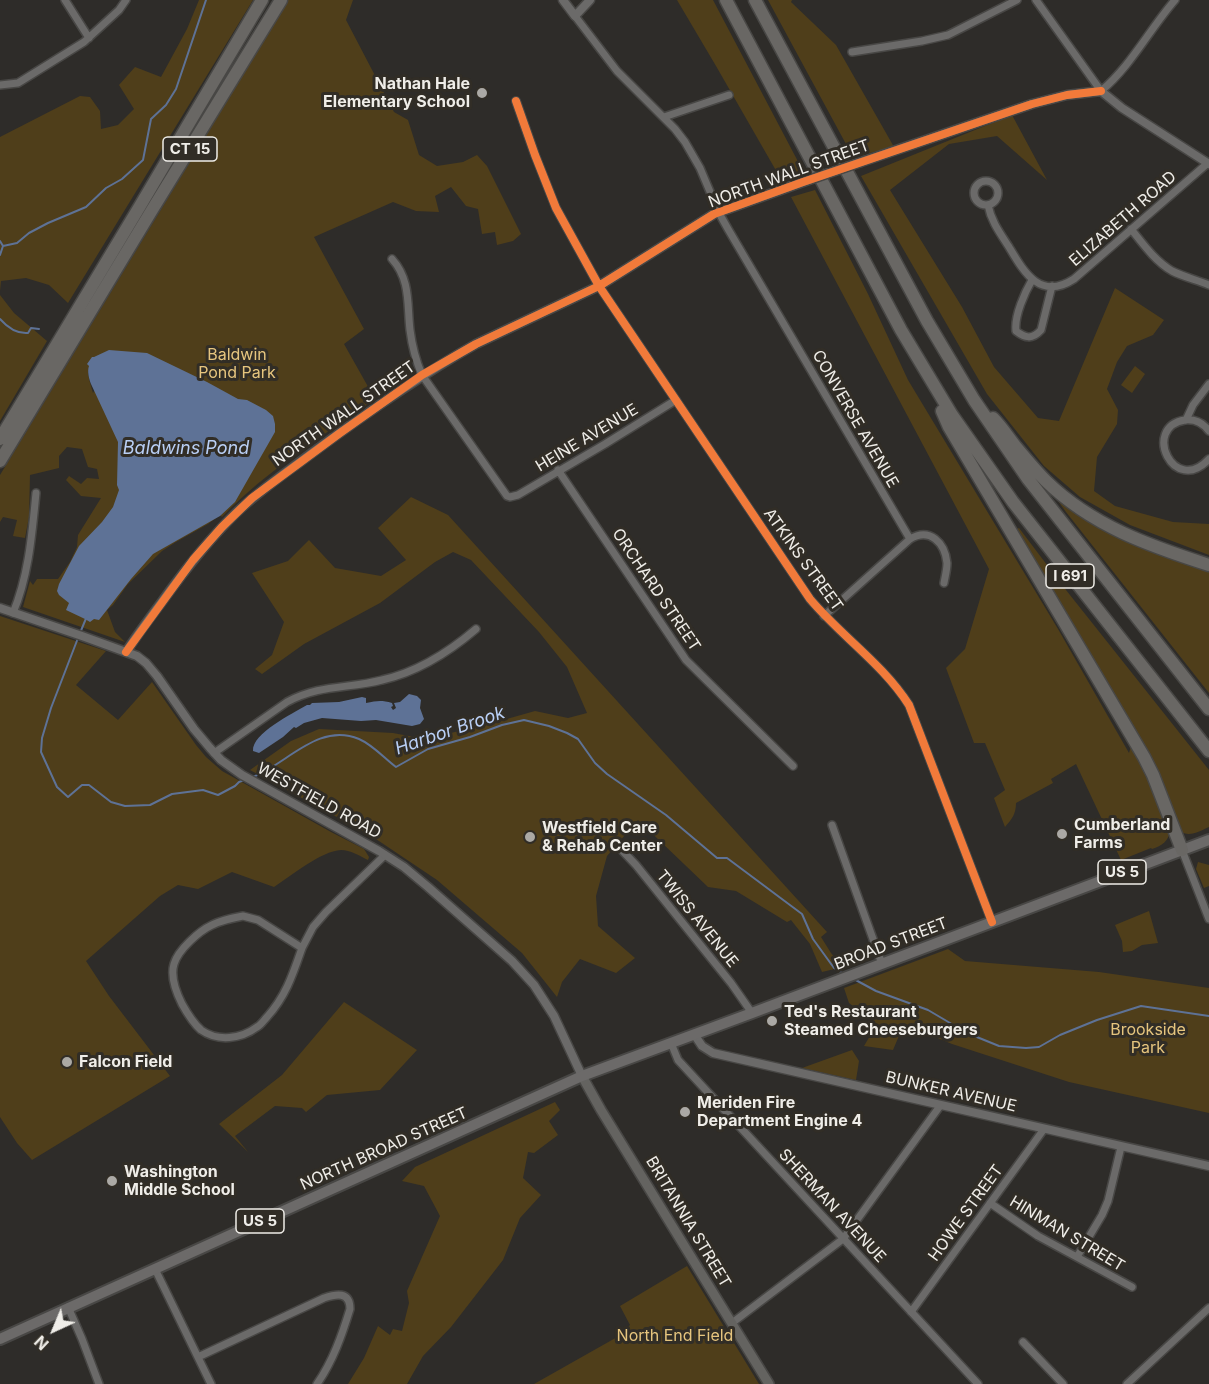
<!DOCTYPE html>
<html>
<head>
<meta charset="utf-8">
<style>
	body { margin:0 }
	#map { position:relative; width:1209px; height:1384px; overflow:hidden; background:#2e2c29; font-family:Inter,sans-serif }
	canvas { display:block }
	.north { position:absolute; left:24px; top:1300px; width:60px; height:60px; -webkit-text-stroke:4px #312d26; paint-order:stroke; rotate:224deg; font-size:16px; font-weight:700; line-height:24px; text-align:center; color:#efede8 }
	.north::after { content:''; display:block; margin:auto; width:21px; height:27px; background:#efede8; clip-path:polygon(50% 0,100% 100%,50% 72%,0 100%) }
</style>
</head>
<body>
<div id="map">
<canvas width="1209" height="1384"></canvas>
<div class="north">N</div>
</div>
<script>
const ctx = document.querySelector('canvas').getContext('2d');
ctx.lineJoin = 'round';
function paint(path, color) { ctx.fillStyle = color; ctx.fill(path, 'evenodd'); }
function trace(path, color, width, dash) { ctx.strokeStyle = color; ctx.lineWidth = width; ctx.lineCap = dash ? 'butt' : 'round'; ctx.setLineDash(dash || []); ctx.stroke(path); }
function drawText(font, color, halo, rows, align = 'center') {
  ctx.font = font + ' Inter,sans-serif'; ctx.lineWidth = 6; ctx.setLineDash([]); ctx.textBaseline = 'middle'; ctx.strokeStyle = halo; ctx.fillStyle = color; for (const [text, x, y, turn = 0] of rows) {
    ctx.save(); ctx.translate(x, y); ctx.rotate((+turn || 0) * Math.PI / 180); ctx.textAlign = isNaN(turn) ? turn : align; if (halo) ctx.strokeText(text, 0, 0); ctx.fillText(text, 0, 0); ctx.restore();
  }
}
paint(new Path2D(`
	M 199,0 L 253,0 L 68,303 L 49,285 L 26,278 L 1,281 L 0,291 L 0,137 L 80,96 L 90,97 L 100,111 L 101,129 L 118,125 L 134,109 L 119,85 L 135,67 L 161,77 L 187,29 Z
	M 288,0 L 353,0 L 346,20 L 394,112 L 408,120 L 419,155 L 437,166 L 463,162 L 477,155 L 487,166 L 521,234 L 513,241 L 497,245 L 495,232 L 482,234 L 478,209 L 466,206 L 451,187 L 435,196 L 439,212 L 416,211 L 393,202 L 314,237 L 364,329 L 344,344 L 375,399 C 323,436 266,471 222,517 L 220,515 L 208,524 L 176,542 L 162,551 L 128,584 L 113,605 L 107,610 L 115,632 L 125,642 L 23,607 L 30,581 L 33,585 L 37,579 L 58,579 L 70,562 L 77,547 L 78,535 L 101,498 L 81,496 L 66,480 L 69,476 L 81,484 L 87,478 L 99,479 L 97,469 L 88,467 L 82,449 L 67,447 L 59,456 L 59,468 L 30,475 L 29,517 L 25,538 L 13,536 L 17,520 L 3,517 L 0,522 L 0,475 ZM 118,351 L 93,393 C 89,377 85,373 94,358 Z
	M 677,0 L 713,0 L 803,171 L 782,181 L 716,66 Z
	M 768,0 L 792,0 L 791,2 L 836,45 L 894,147 L 853,157 Z
	M 1012,115 L 1047,180 L 997,136 L 949,144 L 890,190 L 962,307 L 994,367 L 1038,418 L 1059,421 L 1115,288 L 1164,320 L 1153,335 L 1127,346 L 1117,362 L 1107,389 L 1118,410 L 1117,424 L 1097,457 L 1094,491 L 1115,506 L 1173,522 L 1209,524 L 1209,555 L 1130,525 L 1080,497 L 1044,466 L 987,394 L 861,176 Z
	M 815,190 L 868,294 L 908,380 L 1058,629 L 1129,753 L 1132,743 L 1152,783 L 1170,830 C 1169,841 1162,846 1152,849 L 1151,848 L 1121,860 L 1076,764 L 1051,779 L 1053,783 L 1016,803 C 1016,814 1012,819 1005,827 L 994,798 L 1005,790 L 985,743 L 974,743 L 946,668 L 965,649 L 989,569 L 791,197 Z
	M 0,295 L 14,313 L 47,341 L 0,421 Z
	M 1135,366 L 1145,374 L 1132,393 L 1121,385 Z
	M 1053,494 L 1110,534 L 1209,570 L 1209,693 L 1066,512 Z
	M 411,497 L 448,515 L 827,932 L 821,937 L 831,953 L 843,967 L 822,972 L 810,944 L 791,920 L 787,922 L 736,891 L 708,887 L 638,820 L 607,856 L 596,896 L 598,926 L 635,958 L 616,973 L 580,959 L 562,982 L 557,997 L 522,953 L 437,880 L 370,835 L 250,770 L 291,741 L 319,729 L 393,733 L 425,739 L 489,724 L 535,711 L 568,718 L 587,713 L 567,667 L 539,632 L 471,560 L 453,552 L 435,562 L 380,603 L 304,644 L 262,674 L 255,669 L 272,655 L 284,622 L 252,573 L 288,561 L 309,540 L 335,568 L 381,576 L 406,560 L 378,528 Z
	M 1019,528 L 1066,590 L 1209,770 L 1209,827 C 1200,831 1189,838 1180,831 L 1145,747 L 1015,530 Z
	M 0,616 L 106,651 L 76,685 L 118,720 L 152,682 L 196,745 L 206,757 L 222,771 L 331,832 L 364,849 L 369,857 L 368,860 C 360,856 350,850 341,850 C 321,851 291,876 274,887 L 232,872 L 198,889 L 178,885 L 160,896 L 86,961 L 109,996 L 170,1076 L 32,1160 L 17,1143 L 0,1117 Z
	M 1198,862 L 1209,865 L 1209,886 L 1204,888 L 1196,869 Z
	M 1149,911 L 1158,943 L 1142,945 L 1132,951 L 1123,952 L 1122,941 L 1115,925 Z
	M 948,949 L 965,961 L 1099,972 L 1209,988 L 1209,1113 L 1069,1082 L 952,1044 L 904,1024 L 893,1050 L 864,1046 L 877,1024 L 849,1003 L 844,988 Z
	M 344,1002 L 417,1050 L 380,1090 L 327,1095 L 306,1112 L 302,1108 L 275,1106 L 235,1136 L 248,1152 L 219,1124 L 282,1075 Z
	M 852,1050 L 859,1061 L 856,1080 L 802,1068 Z
	M 555,1102 L 560,1110 L 549,1121 L 558,1135 L 534,1153 L 528,1152 L 523,1178 L 541,1195 L 520,1218 L 503,1260 L 451,1327 L 423,1356 L 407,1384 L 348,1384 L 364,1358 L 378,1326 L 390,1335 L 393,1329 L 402,1331 L 409,1303 L 407,1291 L 440,1216 L 424,1186 L 402,1181 L 415,1167 Z
	M 687,1266 L 759,1384 L 534,1384 L 619,1336 L 630,1325 L 620,1306 Z`), '#4f3e1a');
paint(new Path2D(`
	M 109,350 L 147,353 L 207,382 L 238,399 L 247,400 L 266,410 L 273,416 L 275,424 L 275,432 L 235,502 L 220,516 L 153,554 L 131,579 L 99,620 L 94,619 L 90,622 L 85,619 L 66,610 L 69,603 L 59,595 L 57,591 L 59,584 L 79,546 L 102,522 L 113,507 L 119,490 L 117,485 L 118,442 L 91,384 C 89,379 87,371 89,366 L 87,364 L 92,357 L 94,357 Z
	M 409,694 L 417,696 L 421,700 L 420,708 L 424,719 L 420,724 L 412,726 L 376,720 L 361,721 L 322,718 L 304,723 L 296,728 L 294,727 L 283,737 L 259,753 L 253,751 C 252,733 292,714 307,705 L 310,705 L 312,703 L 339,702 L 362,697 L 366,698 L 366,703 C 377,701 381,700 392,703 L 393,706 L 391,707 L 393,710 L 396,708 L 394,703 L 400,702 Z`), '#5e7296');
trace(new Path2D(`
	M 0,241 L 3,246 L 0,255
	M 3,246 L 17,243 L 29,233 L 48,223 L 86,207 L 106,188 L 122,179 L 143,160 L 151,119 L 166,105 L 176,89 L 206,0
	M 0,319 C 7,327 16,334 28,333 L 31,328 L 39,329
	M 80,633 L 87,616
	M 78,638 L 51,708 L 42,738 L 41,752 L 57,787 L 68,797 L 82,785 L 89,785 L 111,802 L 125,806 L 150,805 L 172,794 L 203,790 L 218,795 L 235,786 L 239,782 L 244,780
	M 253,777 C 287,764 318,722 359,739 C 373,745 384,758 396,767 L 428,749 L 470,737 L 502,725 L 524,720 L 549,726 L 567,733 L 578,739 L 595,763 L 607,774 L 666,815 L 717,858 L 727,858 L 802,914 L 813,939 L 834,968 L 844,974
	M 852,978 L 876,991 L 928,1010 L 967,1033 L 999,1046 L 1026,1048 L 1039,1047 L 1060,1035 L 1097,1020 L 1141,1006 L 1209,1016`), '#5e7296', 2);
const minor = new Path2D(`
	M 65,0 L 89,38
	M 1036,0 L 1101,91 C 1131,66 1149,30 1175,0
	M 575,16 L 617,71 L 675,129 L 685,142 L 700,168 L 719,213 L 728,229 L 910,539
	M 852,52 L 922,41 L 948,35 L 1017,0
	M 0,85 L 18,83 L 84,42 L 119,10 L 126,0
	M 516,101 L 535,155 L 556,208 L 599,286 L 810,599 C 841,636 883,664 909,705 L 992,922
	M 664,117 L 729,95
	M974 193a12 12 0 1 1 24 0a12 12 0 1 1-24 0Z
	M 988,205 C 991,221 1000,233 1009,247 C 1024,272 1040,301 1074,279 L 1208,163
	M 1131,229 C 1143,244 1155,261 1172,271 C 1184,277 1197,280 1209,285
	M 392,259 C 411,280 407,305 410,330 C 412,346 416,361 422,375 L 507,496 L 510,497 L 518,495 L 605,444 L 676,400
	M 1032,280 C 1025,292 1014,316 1016,331 C 1025,338 1032,340 1041,330 L 1052,286
	M 1186,420 L 1193,405 L 1209,384
	M 1209,431 C 1203,423 1195,419 1185,420 C 1141,427 1174,497 1209,459
	M 558,470 L 686,660 L 793,766
	M 13,613 C 29,575 32,533 36,493
	M 824,616 L 910,539 C 930,527 945,543 947,563 C 947,570 945,577 944,583
	M 214,753 L 287,702 C 321,684 348,689 382,680 C 418,672 449,652 476,629
	M 832,825 L 882,964
	M 616,844 L 636,865 L 731,983 L 752,1013
	M 1182,850 L 1209,919
	M 243,916 L 258,920 L 302,948 C 293,974 286,996 267,1017 C 264,1020 261,1025 257,1027 C 241,1039 218,1042 201,1030 C 193,1023 187,1013 182,1004 C 176,992 170,977 174,964 C 178,950 199,931 212,925 C 222,920 232,918 243,916 Z
	M 302,948 L 313,927 L 326,912 L 385,855
	M 671,1043 L 678,1060 L 978,1384
	M 990,1203 L 1038,1236 L 1132,1287
	M 1077,1257 L 1102,1215 L 1108,1201 L 1121,1147
	M 155,1269 L 211,1384
	M 68,1307 L 82,1339 L 99,1384
	M 911,1312 L 1044,1129
	M 732,1323 L 843,1239 L 940,1106
	M 1023,1342 L 1063,1384
	M 198,1357 L 324,1298 C 336,1294 350,1291 350,1309 C 342,1335 333,1361 317,1384
	M 1127,1384 L 1209,1308`);
const tertiary = new Path2D(`
	M 563,0 L 575,16 L 590,0
	M 861,162 L 1032,104 L 1067,95 L 1101,91 L 1122,108 L 1209,164
	M 0,608 L 82,636 L 137,656 L 146,663 L 157,676 L 194,729 L 210,748 L 221,760 L 242,775 L 379,851 L 404,867 L 428,887 L 512,961 L 534,985 L 554,1016 L 582,1076
	M 126,652 C 137,635 149,619 161,603 C 184,571 208,540 237,512 C 260,490 287,472 312,453 C 365,414 419,376 476,344 L 599,286 L 714,214 L 803,182
	M 694,1034 L 702,1046 L 713,1053 L 1209,1166`);
const secondary = new Path2D(`
	M 582,1076 L 601,1110 L 769,1384`);
const primary = new Path2D(`
	M 0,1339 L 582,1076 L 752,1013 L 1209,840`);
const motorway = new Path2D(`
	M 726,0 L 901,330 L 952,415 L 1013,502 L 1209,751
	M 755,0 L 927,321 L 974,400 L 1028,479 L 1209,709
	M 942,411 L 949,427 L 1144,757 L 1153,775 L 1182,850
	M 993,418 C 1002,427 1008,437 1016,447 C 1026,459 1036,471 1046,481 C 1092,526 1150,546 1209,565
	M 0,439 L 140,206 L 262,0
	M 0,461 L 152,210 L 281,0`);
trace(minor, '#484745', 10);
trace(tertiary, '#484745', 11);
trace(secondary, '#484745', 12);
trace(primary, '#484745', 14);
trace(motorway, '#484745', 15);
trace(minor, '#6b6a69', 7);
trace(tertiary, '#6b6a69', 8);
trace(secondary, '#646360', 9);
trace(primary, '#6c6a69', 10);
trace(motorway, '#696764', 12);
const tertiaryBridge = new Path2D(`
	M 803,182 L 861,162`);
trace(tertiaryBridge, '#484745', 11, []);
trace(tertiaryBridge, '#6b6a69', 8);
trace(new Path2D(`
	M 516,101 L 535,155 L 556,208 L 599,286 L 810,599 C 841,636 883,664 909,705 L 992,922
	M 126,652 L 193,560 L 222,527 L 252,498 L 340,433 L 422,375 L 476,344 L 599,286 L 714,214 L 803,182 L 1032,104 L 1067,95 L 1101,91`), '#f17a3a', 8);
for (const [x, y, r, color] of [
	[482,93,6,"#aba9a5"],
	[1062,834,6,"#aba9a5"],
	[530,837,6,"#aba9a5"],
	[772,1021,6,"#aba9a5"],
	[67,1062,6,"#aba9a5"],
	[685,1112,6,"#aba9a5"],
	[112,1181,6,"#aba9a5"]
]) { const dot = new Path2D(); dot.arc(x, y, r, 0, 2 * Math.PI); ctx.fillStyle = color; ctx.fill(dot); trace(dot, '#312d26', 2); }
for (const [x, y, w] of [
	[190,149,54],
	[1070,576,48],
	[1122,872,48],
	[260,1221,48]
]) { const box = new Path2D(); box.roundRect(x - w / 2, y - 12, w, 24, 4.5); ctx.fillStyle = '#312d26'; ctx.fill(box); trace(box, '#efede8', 1.5); }
drawText('bold 15px', '#efede8', null, [
	["CT 15",190,149],
	["I 691",1070,576],
	["US 5",1122,872],
	["US 5",260,1221]
]);
drawText('bold 16px', '#efede8', '#312d26', [
	["Nathan Hale",470,84,"right"],
	["Elementary School",470,102,"right"],
	["Cumberland",1074,825],
	["Farms",1074,843],
	["Westfield Care",542,828],
	["& Rehab Center",542,846],
	["Ted's Restaurant",784,1012],
	["Steamed Cheeseburgers",784,1030],
	["Falcon Field",79,1062],
	["Meriden Fire",697,1103],
	["Department Engine 4",697,1121],
	["Washington",124,1172],
	["Middle School",124,1190]
], 'left');
drawText('16px', '#efede8', '#312d26', [
	["NORTH WALL STREET",789,174,-20],
	["ELIZABETH ROAD",1123,219,-41],
	["NORTH WALL STREET",344,414,-35],
	["CONVERSE AVENUE",855,419,60],
	["HEINE AVENUE",587,438,-31],
	["ATKINS STREET",803,560,54],
	["ORCHARD STREET",656,590,56],
	["WESTFIELD ROAD",319,801,29],
	["TWISS AVENUE",697,919,51],
	["BROAD STREET",891,944,-21],
	["BUNKER AVENUE",951,1092,13],
	["NORTH BROAD STREET",384,1149,-24],
	["SHERMAN AVENUE",832,1206,47],
	["HOWE STREET",966,1213,-54],
	["BRITANNIA STREET",688,1222,59],
	["HINMAN STREET",1067,1234,31]
]);
drawText('16px', '#e6c57e', '#312d26', [
	["Baldwin",237,355],
	["Pond Park",237,373],
	["Brookside",1148,1030],
	["Park",1148,1048],
	["North End Field",675,1336]
]);
drawText('italic 18px', '#b9cff5', '#312d26', [
	["Baldwins Pond",186,449],
	["Harbor Brook",450,731,-19]
]);
</script>
</body>
</html>
